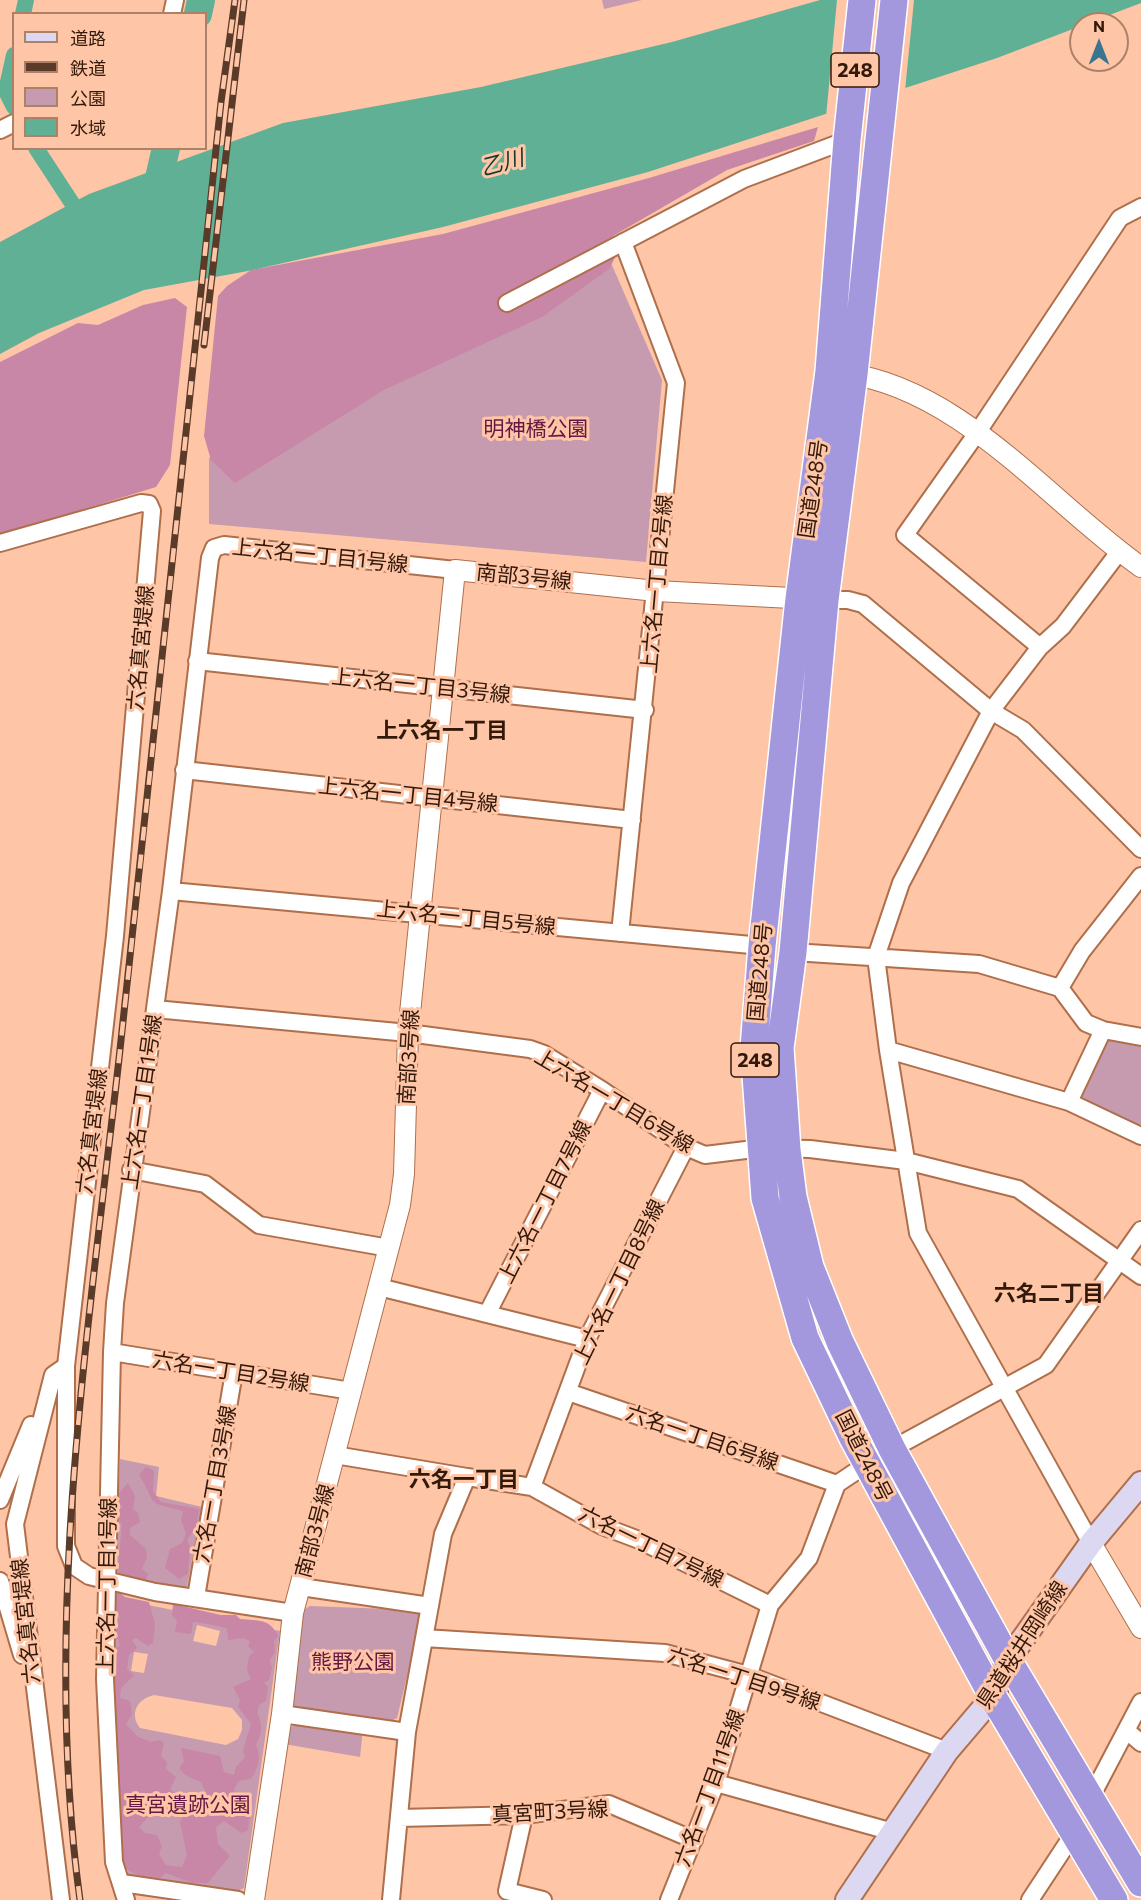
<!DOCTYPE html>
<html>
<head>
<meta charset="utf-8">
<style>
	body { margin:0 }
	#map { position:relative; width:1141px; height:1900px; overflow:hidden; background:#fec5a7; font-family:Commissioner,"Noto Sans JP",sans-serif }
	canvas { display:block }
	.legend { position:absolute; left:12px; top:12px; width:195px; height:138px; box-sizing:border-box; background:#fec5a7; border:2px solid #ad8068; margin:0; padding:8px 10px; list-style:none; font-size:18px; color:#33190a }
	.legend li { display:flex; align-items:center; gap:12px; height:30px }
	.legend b { width:30px; border:2px solid #ad8068 }
	.north { position:absolute; left:1069px; top:12px; width:60px; height:60px; box-sizing:border-box; background:#fec5a7; border:2px solid #ad8068; border-radius:50%; rotate:0deg; font-size:16px; font-weight:700; line-height:24px; text-align:center; color:#33190a }
	.north::after { content:''; display:block; margin:auto; width:21px; height:27px; background:#3b748e; clip-path:polygon(50% 0,100% 100%,50% 72%,0 100%) }
</style>
</head>
<body>
<div id="map">
<canvas width="1141" height="1900"></canvas>
<ul class="legend">
<li><b style="height:8px;background:#dcd8f2"></b>道路</li>
<li><b style="height:8px;background:#5a3a28"></b>鉄道</li>
<li><b style="height:16px;background:#c79baf"></b>公園</li>
<li><b style="height:16px;background:#60b095"></b>水域</li>
</ul>
<div class="north">N</div>
</div>
<script>
const ctx = document.querySelector('canvas').getContext('2d');
ctx.lineJoin = 'round';
function paint(path, color) { ctx.fillStyle = color; ctx.fill(path, 'evenodd'); }
function trace(path, color, width, dash) { ctx.strokeStyle = color; ctx.lineWidth = width; ctx.lineCap = dash ? 'butt' : 'round'; ctx.setLineDash(dash || []); ctx.stroke(path); }
function drawText(font, color, halo, rows, align = 'center') {
  ctx.font = font + ' Commissioner,"Noto Sans JP",sans-serif'; ctx.lineWidth = 6; ctx.setLineDash([]); ctx.textBaseline = 'middle'; ctx.strokeStyle = halo; ctx.fillStyle = color; for (const [text, x, y, turn = 0] of rows) {
    ctx.save(); ctx.translate(x, y); ctx.rotate((+turn || 0) * Math.PI / 180); ctx.textAlign = isNaN(turn) ? turn : align; if (halo) ctx.strokeText(text, 0, 0); ctx.fillText(text, 0, 0); ctx.restore();
  }
}
paint(new Path2D(`
	M 602,0 L 642,0 L 604,9 Z
	M 608,256 L 662,380 L 646,562 L 209,524 L 209,458 L 398,346 Z
	M 1106,1038 L 1141,1045 L 1141,1127 L 1077,1096 Z
	M 120,1459 L 159,1467 L 156,1496 L 202,1507 L 186,1592 L 115,1579 Z
	M 112,1598 L 280,1631 L 244,1888 L 238,1891 L 128,1879 L 113,1683 ZM 197,1625 L 220,1631 L 216,1646 L 193,1641 ZM 134,1652 L 148,1654 L 144,1673 L 131,1671 ZM 154,1695 L 232,1708 L 242,1720 L 242,1730 L 238,1739 L 226,1745 L 140,1728 C 129,1714 137,1699 154,1695 Z
	M 310,1606 L 415,1610 L 422,1614 L 397,1718 L 391,1721 L 296,1708 L 293,1704 L 303,1610 Z
	M 299,1723 L 363,1728 L 360,1757 L 284,1744 L 287,1729 Z`), '#c79baf');
paint(new Path2D(`
	M 818,127 L 814,141 L 727,170 L 613,236 L 618,252 L 609,269 L 542,317 L 384,390 L 235,483 L 211,460 L 204,436 L 218,296 L 227,286 L 251,270 L 443,234 L 649,178 Z
	M 175,298 L 187,307 L 170,465 L 156,487 L 0,535 L 0,362 L 78,323 L 98,325 L 143,305 Z
	M 146,1467 L 154,1471 L 153,1491 L 161,1502 L 199,1509 L 196,1528 L 187,1539 L 190,1548 L 188,1574 L 179,1579 L 165,1568 L 170,1549 L 182,1543 L 186,1534 L 181,1520 L 183,1511 C 143,1501 159,1507 139,1475 Z
	M 128,1483 L 135,1496 L 133,1509 L 138,1513 L 140,1522 L 130,1528 L 130,1535 L 146,1549 L 147,1557 L 142,1569 L 148,1574 L 145,1582 L 120,1578 L 118,1566 L 122,1524 L 115,1519 L 115,1512 L 123,1507 L 114,1499 Z
	M 119,1592 L 125,1597 L 149,1602 L 155,1624 L 153,1643 L 148,1646 L 136,1638 L 132,1640 L 137,1648 L 129,1655 L 127,1669 L 134,1675 L 121,1688 L 120,1698 L 130,1701 L 132,1714 L 126,1724 L 138,1737 L 151,1742 L 159,1740 L 164,1743 L 161,1756 L 167,1762 L 166,1769 L 176,1777 L 170,1789 L 175,1793 L 176,1808 L 164,1816 L 151,1814 L 139,1827 L 145,1833 L 157,1835 L 162,1846 L 159,1854 L 166,1865 L 182,1867 L 187,1855 L 180,1822 L 185,1813 L 209,1816 L 213,1808 L 201,1782 L 185,1775 L 179,1768 L 184,1762 L 181,1748 L 220,1756 L 224,1772 L 234,1775 L 236,1767 L 245,1757 L 243,1750 L 251,1724 L 238,1707 L 240,1700 L 233,1687 L 251,1679 L 247,1670 L 249,1656 L 254,1652 L 248,1646 L 250,1641 L 243,1638 L 228,1640 L 227,1629 C 221,1626 200,1622 193,1622 L 191,1634 L 175,1632 L 177,1621 L 172,1615 L 173,1604 L 221,1615 L 236,1615 L 240,1619 C 258,1621 270,1618 278,1636 L 274,1641 L 275,1652 L 270,1660 L 272,1668 L 269,1680 L 264,1683 L 268,1687 L 266,1701 L 259,1705 L 257,1713 C 263,1724 262,1734 256,1745 C 262,1756 258,1769 251,1779 L 239,1781 L 234,1789 L 236,1798 L 241,1800 L 246,1795 L 253,1797 L 248,1830 L 242,1833 L 224,1821 L 216,1827 L 218,1844 L 230,1856 L 208,1883 L 192,1883 L 166,1873 L 160,1878 L 138,1875 L 124,1868 L 119,1853 L 110,1668 L 113,1649 L 120,1646 L 118,1639 L 108,1638 L 109,1628 L 120,1617 L 109,1608 L 110,1594 Z`), '#c887a6');
paint(new Path2D(`
	M 820,0 L 1141,0 L 1141,3 L 997,58 L 648,172 L 443,227 L 248,271 L 144,290 L 39,333 L 0,354 L 0,242 L 89,194 L 283,123 L 481,87 L 672,42 Z`), '#60b095');
paint(new Path2D(`
	M 837,0 L 914,0 L 905,91 L 826,117 Z`), '#fec5a7');
trace(new Path2D(`
	M 23,14 L 26,0
	M 14,55 L 6,91 L 14,107
	M 36,148 L 83,220`), '#60b095', 16);
trace(new Path2D(`
	M 198,14 L 201,0
	M 153,204 L 166,148`), '#60b095', 28);
const minor = new Path2D(`
	M 172,14 L 175,0
	M 0,130 L 14,123
	M 507,303 L 744,179 L 847,140
	M 0,543 L 141,503 L 149,504 L 152,511 L 115,936 L 66,1366 L 53,1375 L 15,1524 L 61,1900
	M 825,600 L 848,600 L 863,604 L 991,711 L 1023,730 L 1141,849
	M 1040,647 L 905,535 L 977,433 L 1120,218 L 1141,207
	M 197,661 L 645,710
	M 184,770 L 632,820
	M 171,891 L 762,946
	M 620,933 L 676,383 L 623,242
	M 793,952 L 979,964 L 1060,988 L 1086,1023 L 1103,1030 L 1141,1037
	M 1060,988 L 1082,951 L 1141,876
	M 155,1009 L 408,1033 L 530,1049 L 544,1054 L 602,1090 L 686,1147 L 705,1155 L 762,1148 L 810,1149 L 906,1161 L 1018,1189 L 1141,1276
	M 888,1050 L 1069,1102 L 1141,1136
	M 1069,1102 L 1103,1030
	M 131,1170 L 205,1184 L 259,1225 L 389,1248
	M 379,1287 L 587,1339
	M 487,1314 L 602,1090
	M 112,1352 L 351,1391
	M 66,1366 L 66,1546 L 74,1566 L 89,1576 L 155,1592 L 293,1613
	M 568,1392 L 837,1484
	M 892,1449 L 1046,1365 L 1141,1230
	M 335,1455 L 467,1477
	M 532,1487 L 587,1339 L 686,1147
	M 0,1500 L 31,1425
	M 1091,1543 L 918,1233 L 888,1050 L 876,957 L 901,883 L 991,711 L 1040,647 L 1063,626 L 1119,552
	M 0,1581 L 22,1655
	M 301,1587 L 430,1606
	M 196,1597 L 234,1372
	M 424,1638 L 665,1653 L 748,1675 L 947,1751
	M 282,1714 L 407,1732
	M 1127,1731 L 1141,1743
	M 716,1783 L 893,1832
	M 1090,1799 L 1141,1702
	M 524,1815 L 507,1891 L 543,1900
	M 399,1818 L 524,1815 L 609,1804 L 694,1840
	M 122,1883 L 238,1900
	M 126,1900 L 114,1862 L 105,1679 L 112,1352 L 115,1303 L 171,891 L 210,558 L 214,548 L 224,545 L 455,570
	M 391,1900 L 407,1732 L 443,1534 L 467,1477 L 532,1487 L 602,1526 L 639,1540 L 770,1605
	M 669,1900 L 716,1783 L 770,1605 L 809,1558 L 837,1484 L 867,1464
	M 1030,1900 L 1074,1833`);
const tertiary = new Path2D(`
	M 843,373 C 960,387 1049,502 1141,567
	M 1091,1543 L 1141,1628
	M 254,1900 L 282,1714 L 293,1613 L 400,1205 L 404,1174 L 408,1033 L 455,570 L 656,591 L 811,599`);
const secondary = new Path2D(`
	M 847,1900 L 947,1751 L 993,1697 L 1008,1660 L 1091,1543 L 1141,1483`);
const trunk = new Path2D(`
	M 862,0 L 847,140 L 829,371 L 799,599 L 762,946 L 754,1048 L 765,1198 L 805,1338 L 852,1436 L 993,1697 L 1114,1900
	M 894,0 L 854,374 L 825,600 L 793,952 L 780,1048 L 787,1150 L 793,1197 L 810,1267 L 840,1342 L 892,1449 L 1008,1660 L 1141,1883`);
trace(minor, '#af6f4b', 20);
trace(tertiary, '#af6f4b', 22);
trace(secondary, '#af6f4b', 26);
trace(trunk, '#fff', 30);
trace(minor, '#fff', 16);
trace(tertiary, '#fff', 20);
trace(secondary, '#dcd8f2', 22);
trace(trunk, '#a398de', 27);
const rail = new Path2D(`
	M 204,345 L 244,0
	M 80,1900 C 42,1624 88,1334 119,1059 C 154,740 187,421 221,102 L 235,0`);
trace(rail, '#5a3a28', 7);
trace(rail, '#fec5a7', 4.5, [14]);
for (const [x, y, w] of [
	[855,70,48],
	[755,1060,48]
]) { const box = new Path2D(); box.roundRect(x - w / 2, y - 17, w, 34, 4.5); ctx.fillStyle = '#fec5a7'; ctx.fill(box); trace(box, '#33190a', 1.5); }
drawText('bold 20px', '#33190a', null, [
	["248",855,70],
	["248",755,1060]
]);
drawText('21px', '#651844', '#fec5a7', [
	["明神橋公園",536,429],
	["熊野公園",353,1662],
	["真宮遺跡公園",188,1805]
]);
drawText('21px', '#33190a', '#fec5a7', [
	["国道248号",813,489,-82],
	["上六名一丁目1号線",320,556,6],
	["南部3号線",524,577,6],
	["上六名一丁目2号線",657,584,-85],
	["六名真宮堤線",141,648,-85],
	["上六名一丁目3号線",421,686,6],
	["上六名一丁目4号線",408,795,6],
	["上六名一丁目5号線",466,918,6],
	["国道248号",760,972,-85],
	["南部3号線",409,1057,-87],
	["上六名一丁目6号線",614,1101,31],
	["上六名一丁目1号線",142,1102,-82],
	["六名真宮堤線",92,1131,-83],
	["上六名一丁目7号線",545,1202,-63],
	["上六名一丁目8号線",619,1282,-64],
	["六名一丁目2号線",231,1372,9],
	["六名一丁目6号線",702,1438,19],
	["国道248号",864,1456,63],
	["六名一丁目3号線",215,1484,-80],
	["南部3号線",315,1531,-75],
	["六名一丁目7号線",651,1547,26],
	["上六名一丁目1号線",107,1586,-89],
	["六名真宮堤線",26,1621,-96],
	["県道桜井岡崎線",1022,1645,-57],
	["六名一丁目9号線",744,1679,18],
	["六名一丁目11号線",710,1788,-70],
	["真宮町3号線",550,1812,-3]
]);
drawText('italic 22px', '#13382d', '#fec5a7', [
	["乙川",502,163,-15]
]);
drawText('bold 22px', '#33190a', '#fec5a7', [
	["上六名一丁目",442,731],
	["六名二丁目",1049,1294],
	["六名一丁目",464,1480]
]);
</script>
</body>
</html>
